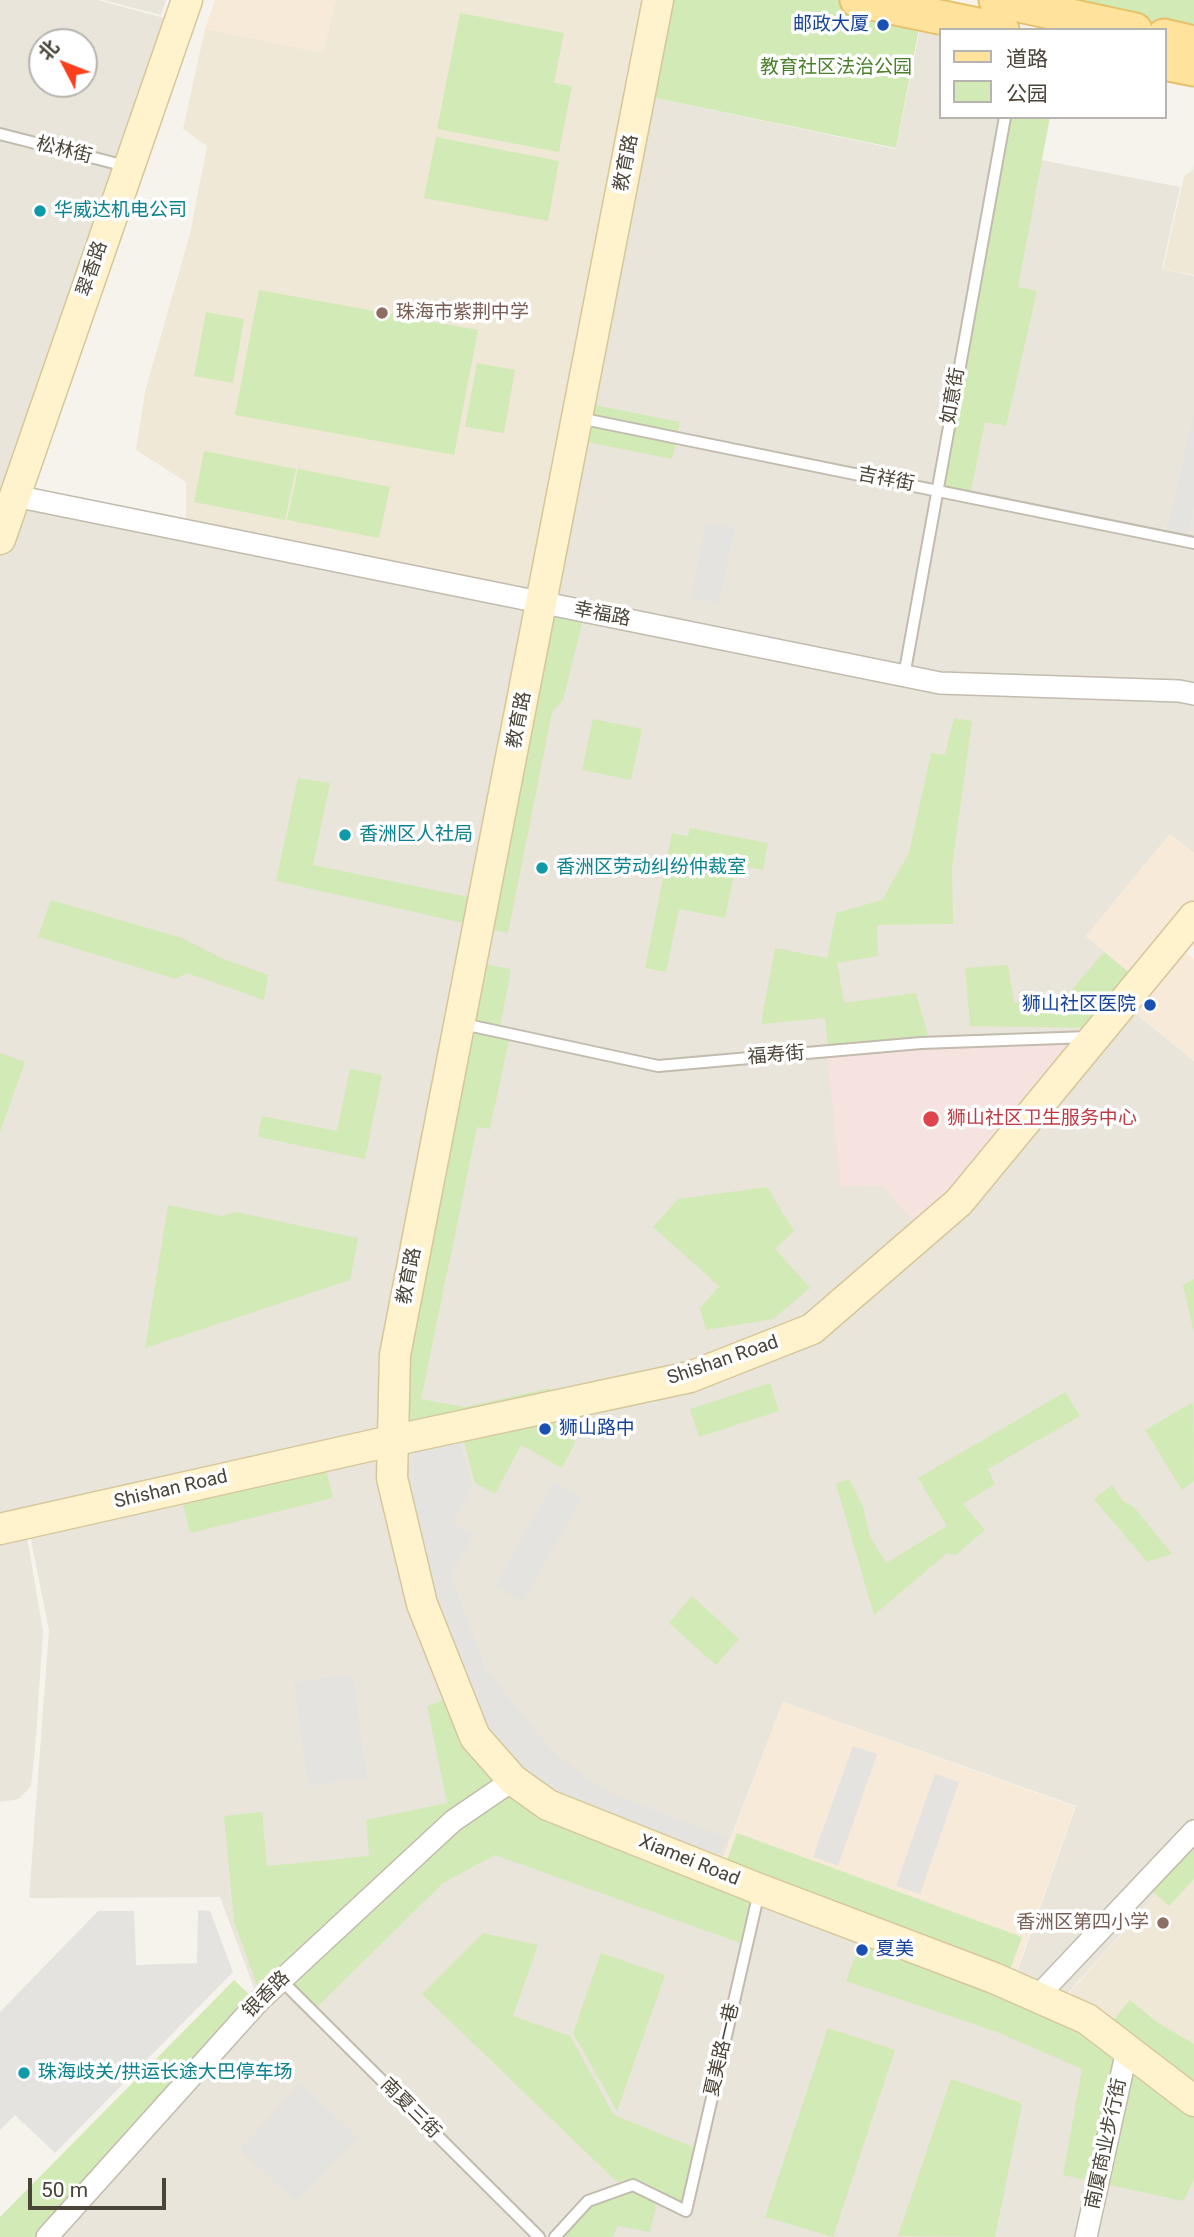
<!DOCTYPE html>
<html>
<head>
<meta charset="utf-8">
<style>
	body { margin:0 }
	#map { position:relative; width:1194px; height:2237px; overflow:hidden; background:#f6f3ec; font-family:Roboto,"Noto Sans SC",sans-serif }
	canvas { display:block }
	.legend { position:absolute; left:939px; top:28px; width:228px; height:91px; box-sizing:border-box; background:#fff; border:2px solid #b7b4b0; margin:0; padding:9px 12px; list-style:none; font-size:21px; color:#4b4439 }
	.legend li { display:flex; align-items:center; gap:14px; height:35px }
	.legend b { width:35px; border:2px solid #b7b4b0 }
	.north { position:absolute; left:28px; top:28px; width:70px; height:70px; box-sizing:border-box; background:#fff; border:2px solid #b7b4b0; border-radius:50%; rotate:312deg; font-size:19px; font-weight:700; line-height:28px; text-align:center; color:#4b4439 }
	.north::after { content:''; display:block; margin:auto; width:24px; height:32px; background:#fc3f1d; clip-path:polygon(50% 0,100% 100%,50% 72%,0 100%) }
	.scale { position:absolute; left:28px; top:2178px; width:138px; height:32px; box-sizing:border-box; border:4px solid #4b4439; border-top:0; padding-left:9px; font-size:21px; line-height:24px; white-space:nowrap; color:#4b4439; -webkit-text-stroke:5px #fff; paint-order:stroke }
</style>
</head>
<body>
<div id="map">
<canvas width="1194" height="2237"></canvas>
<ul class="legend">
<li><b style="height:9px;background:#ffe39c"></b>道路</li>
<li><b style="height:19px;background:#d2eab5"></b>公园</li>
</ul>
<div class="north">北</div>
<div class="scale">50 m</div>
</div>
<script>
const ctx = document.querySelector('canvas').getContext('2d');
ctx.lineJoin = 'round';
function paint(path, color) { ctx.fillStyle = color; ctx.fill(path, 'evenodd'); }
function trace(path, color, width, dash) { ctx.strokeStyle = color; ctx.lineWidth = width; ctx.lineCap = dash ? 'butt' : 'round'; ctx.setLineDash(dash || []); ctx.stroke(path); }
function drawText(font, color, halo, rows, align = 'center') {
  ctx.font = font + ' Roboto,"Noto Sans SC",sans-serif'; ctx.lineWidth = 7; ctx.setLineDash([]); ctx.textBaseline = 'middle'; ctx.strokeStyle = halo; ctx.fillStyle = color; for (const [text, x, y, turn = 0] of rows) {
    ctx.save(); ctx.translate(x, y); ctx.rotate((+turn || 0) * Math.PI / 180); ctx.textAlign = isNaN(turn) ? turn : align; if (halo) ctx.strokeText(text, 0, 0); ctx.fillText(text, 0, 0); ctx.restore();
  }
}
paint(new Path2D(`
	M 0,0 L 97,0 L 168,19 L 0,496 ZM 42,42 L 84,42 L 84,84 L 42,84 Z
	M 103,0 L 166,0 L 161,15 Z
	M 922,18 L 940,30 L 940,117 L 1003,117 L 903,674 L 544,602 L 641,95 L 896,149 Z
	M 1000,152 L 1180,187 L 1162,269 L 1194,276 L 1194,541 L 1163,535 L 1165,522 L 1162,534 L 939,490 Z
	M 938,492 L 1194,544 L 1194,692 L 905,675 Z
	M 18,500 L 939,684 L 1194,695 L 1194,853 L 1170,834 L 1086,936 L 1141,982 L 1124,1004 L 1194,1061 L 1194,1853 L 1058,2004 L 1013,1984 L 1076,1806 L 783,1702 L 718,1871 L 514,1779 L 392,1440 L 0,1528 L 0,551 Z
	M 391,1442 L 511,1780 L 258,1999 L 220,1897 L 29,1898 L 49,1630 L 28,1525 Z
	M 25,1525 L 43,1631 L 35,1749 L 31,1786 L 19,1799 L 0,1802 L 0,1531 Z
	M 453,1822 L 758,1889 L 686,2210 L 633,2184 L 587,2200 L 553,2237 L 541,2237 L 283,1981 Z
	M 760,1890 L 994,1979 L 1194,2176 L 1194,2237 L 556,2237 L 588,2202 L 633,2187 L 686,2212 Z
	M 281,1982 L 538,2237 L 50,2237 Z`), '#eae5da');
paint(new Path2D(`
	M 215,0 L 336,0 L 323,53 L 205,29 Z
	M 1170,834 L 1194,853 L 1194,916 L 1174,942 L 1194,959 L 1194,1061 L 1124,1003 L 1141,982 L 1086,936 Z
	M 783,1702 L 1075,1807 L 1012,1984 L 719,1871 Z`), '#f7ead8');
paint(new Path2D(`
	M 336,0 L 655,0 L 541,601 L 186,528 L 186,482 L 136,450 L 145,392 L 190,234 L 207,146 L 183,129 L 205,29 L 323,53 Z
	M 1194,164 L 1194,275 L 1163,269 L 1184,176 L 1193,170 Z
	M 1194,1853 L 1194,2099 L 1089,2018 L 1070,1992 Z`), '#efe8d6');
paint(new Path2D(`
	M 1097,1037 L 923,1233 L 883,1186 L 841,1187 L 827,1052 Z`), '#f6e3e0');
paint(new Path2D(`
	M 660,0 L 838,0 L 921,18 L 896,148 L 641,95 Z
	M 1069,0 L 1194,0 L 1194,36 L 1068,9 Z
	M 460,13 L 564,33 L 554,83 L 572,86 L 559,152 L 437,129 Z
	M 1009,117 L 1050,117 L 1018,287 L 1037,291 L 1006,426 L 985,422 L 971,491 L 943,486 Z
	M 436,137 L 559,161 L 548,221 L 424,198 Z
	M 259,290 L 478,330 L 454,455 L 235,415 Z
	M 206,312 L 244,319 L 233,383 L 194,376 Z
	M 477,363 L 515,370 L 504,433 L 465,427 Z
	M 590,404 L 680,422 L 672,459 L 582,441 Z
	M 204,451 L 296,469 L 285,520 L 194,502 Z
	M 298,469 L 390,487 L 379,538 L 287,520 Z
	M 547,611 L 583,619 L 563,700 L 552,712 L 508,933 L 484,928 Z
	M 954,718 L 972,721 L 952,867 L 953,924 L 877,925 L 878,956 L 837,963 L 844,1003 L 916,993 L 929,1039 L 828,1047 L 825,1018 L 761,1024 L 775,948 L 827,958 L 836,913 L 882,900 L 909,853 L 931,753 L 945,755 Z
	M 593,719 L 642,729 L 631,780 L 582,770 Z
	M 298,778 L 330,783 L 313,865 L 478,899 L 472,925 L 276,881 Z
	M 690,828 L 768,843 L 763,870 L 736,865 L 725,918 L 679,909 L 666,972 L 645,968 L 672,833 L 688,836 Z
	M 51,900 L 182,938 L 221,958 L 268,975 L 264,1000 L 187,973 L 176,979 L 38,937 Z
	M 1104,952 L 1137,979 L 1098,1028 L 970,1026 L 965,968 L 1008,965 L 1014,1003 L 1063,1000 Z
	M 478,963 L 511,969 L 500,1026 L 466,1020 Z
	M 463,1029 L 509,1039 L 490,1129 L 477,1127 L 421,1399 L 465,1407 L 550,1388 L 553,1401 L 395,1436 Z
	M 0,1053 L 25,1062 L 0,1132 Z
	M 350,1069 L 382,1075 L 365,1159 L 258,1137 L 262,1116 L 337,1131 Z
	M 767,1187 L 794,1231 L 775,1249 L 810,1288 L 773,1319 L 706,1330 L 700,1308 L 719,1286 L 653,1227 L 678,1199 Z
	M 168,1205 L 222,1216 L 236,1212 L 358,1238 L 350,1280 L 145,1348 Z
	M 1194,1279 L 1194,1333 L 1183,1285 Z
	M 770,1383 L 779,1411 L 699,1437 L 690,1409 Z
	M 1065,1392 L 1080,1416 L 988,1469 L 995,1484 L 963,1504 L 985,1530 L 956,1555 L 947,1553 L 874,1615 L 836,1484 L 849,1479 L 863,1507 L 870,1537 L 886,1563 L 947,1526 L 918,1478 Z
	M 1193,1402 L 1194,1481 L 1182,1490 L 1145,1430 Z
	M 567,1408 L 575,1443 L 562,1468 L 521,1445 L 495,1494 L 475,1483 L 461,1431 Z
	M 324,1462 L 333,1498 L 190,1533 L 181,1497 Z
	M 1112,1485 L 1123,1501 L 1133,1506 L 1172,1554 L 1147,1562 L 1094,1499 Z
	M 692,1596 L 739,1639 L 716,1665 L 669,1623 Z
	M 454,1696 L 506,1779 L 260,1993 L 234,1921 L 224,1816 L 262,1812 L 267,1866 L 369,1856 L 366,1820 L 447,1803 L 427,1706 Z
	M 514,1785 L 753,1890 L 740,1943 L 495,1855 L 443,1883 L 316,2008 L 287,1981 L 453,1826 Z
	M 737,1833 L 1022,1937 L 1008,1975 L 723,1871 Z
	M 1194,1838 L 1194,1879 L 1169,1906 L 1149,1888 Z
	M 483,1933 L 538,1945 L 513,2016 L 570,2036 L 614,2115 L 695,2148 L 683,2204 L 634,2179 L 617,2182 L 422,1994 Z
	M 864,1934 L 1082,2026 L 1194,2115 L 1194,2180 L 1183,2201 L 1063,2175 L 1082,2069 L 997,2032 L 846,1981 Z
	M 601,1953 L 665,1975 L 617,2111 L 573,2033 Z
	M 234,1980 L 255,2000 L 40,2237 L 0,2237 L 0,2217 Z
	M 1130,2000 L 1155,2021 L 1194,2044 L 1194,2095 L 1108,2027 Z
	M 828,2028 L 895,2050 L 833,2237 L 765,2217 Z
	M 951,2079 L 1022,2103 L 995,2237 L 898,2236 Z
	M 631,2191 L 657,2202 L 650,2232 L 618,2226 L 612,2237 L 563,2237 L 591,2206 Z`), '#d2eab5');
paint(new Path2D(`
	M 1194,412 L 1194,505 L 1187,536 L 1167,532 Z
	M 706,522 L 735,528 L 719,603 L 691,598 Z
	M 457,1430 L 472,1487 L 453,1523 L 473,1535 L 451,1576 L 486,1670 L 536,1732 L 557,1755 L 584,1776 L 615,1795 L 727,1838 L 716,1867 L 549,1802 L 478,1736 L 425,1605 L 393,1444 Z
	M 554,1482 L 582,1497 L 523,1602 L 495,1586 Z
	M 353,1674 L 367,1778 L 308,1786 L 294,1682 Z
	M 853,1746 L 877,1754 L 838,1866 L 813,1857 Z
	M 935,1774 L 959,1782 L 920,1894 L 896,1886 Z
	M 198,1910 L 210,1911 L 233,1972 L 55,2153 L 15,2115 L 0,2130 L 0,2012 L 98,1911 L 134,1911 L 136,1965 L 197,1963 Z
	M 301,2084 L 357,2137 L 296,2202 L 240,2149 Z`), '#e5e3e0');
const lane = new Path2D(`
	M 0,134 L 126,166
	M 579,418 L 1194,543
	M 904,676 L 1005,117
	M 463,1024 L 658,1066 L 921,1043 L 1089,1037
	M 281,1980 L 539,2237
	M 555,2237 L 588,2201 L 633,2185 L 686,2211 L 759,1892`);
const street = new Path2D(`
	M 15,496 L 940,683 L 1179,691 L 1194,694
	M 1037,1997 L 1194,1831
	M 47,2237 L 259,2001 L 453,1821 L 513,1780
	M 1086,2237 L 1127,2050`);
const secondary = new Path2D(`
	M 658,0 L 395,1355 L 392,1478 L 422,1604 L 475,1737 L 513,1780 L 548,1805 L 759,1889 L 994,1978 L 1087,2019 L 1194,2101
	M 0,539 L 187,0
	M 0,1529 L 391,1441 L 690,1377 L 812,1329 L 959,1202 L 1194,917`);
const primary = new Path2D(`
	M 857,0 L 1002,30
	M 996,0 L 1135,30
	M 1164,36 L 1194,43
	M 1164,63 L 1194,69`);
trace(lane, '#c2bbae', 14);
trace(street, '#c2bbae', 24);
trace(secondary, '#d6c79b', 33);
trace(primary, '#e6c16a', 37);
trace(lane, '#fff', 10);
trace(street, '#fff', 21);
trace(secondary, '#fff3cd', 30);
trace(primary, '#ffe39c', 33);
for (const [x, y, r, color] of [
	[883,25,7,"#1a4fb4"],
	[40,211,7,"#0f9aa8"],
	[382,313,7,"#8d6e63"],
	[345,835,7,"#0f9aa8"],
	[542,868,7,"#0f9aa8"],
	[1150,1005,7,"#1a4fb4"],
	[931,1119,9,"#e0444e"],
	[545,1429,7,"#1a4fb4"],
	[1163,1923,7,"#8d6e63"],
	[862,1950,7,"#1a4fb4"],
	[24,2073,7,"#0f9aa8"]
]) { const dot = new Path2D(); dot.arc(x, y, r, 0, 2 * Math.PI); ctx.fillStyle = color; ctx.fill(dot); trace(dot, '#fff', 2.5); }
drawText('19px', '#164399', '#fff', [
	["邮政大厦",869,25],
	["狮山社区医院",1136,1005],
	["狮山路中",559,1429,"left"],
	["夏美",876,1950,"left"]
], 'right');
drawText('19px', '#4a7f2a', '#fff', [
	["教育社区法治公园",836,68]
]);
drawText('19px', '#4b4439', '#fff', [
	["松林街",64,151,14],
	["教育路",627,163,-79],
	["翠香路",93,269,-71],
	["如意街",954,396,-80],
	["吉祥街",886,480,11],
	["幸福路",602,615,11],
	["教育路",520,720,-79],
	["福寿街",776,1056,-5],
	["教育路",410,1276,-79],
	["Shishan Road",723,1361,-19],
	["Shishan Road",171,1490,-13],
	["Xiamei Road",689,1861,22],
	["银香路",267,1995,-45],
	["夏美路一巷",723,2050,-77],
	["南夏三街",410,2109,45],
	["南厦商业步行街",1107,2144,-78]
]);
drawText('19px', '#0d838f', '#fff', [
	["华威达机电公司",54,211],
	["香洲区人社局",359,835],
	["香洲区劳动纠纷仲裁室",556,868],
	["珠海歧关/拱运长途大巴停车场",38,2073]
], 'left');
drawText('19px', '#785e54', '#fff', [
	["珠海市紫荆中学",396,313],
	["香洲区第四小学",1149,1923,"right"]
], 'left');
drawText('19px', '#be3a42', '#fff', [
	["狮山社区卫生服务中心",947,1119]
], 'left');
</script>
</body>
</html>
